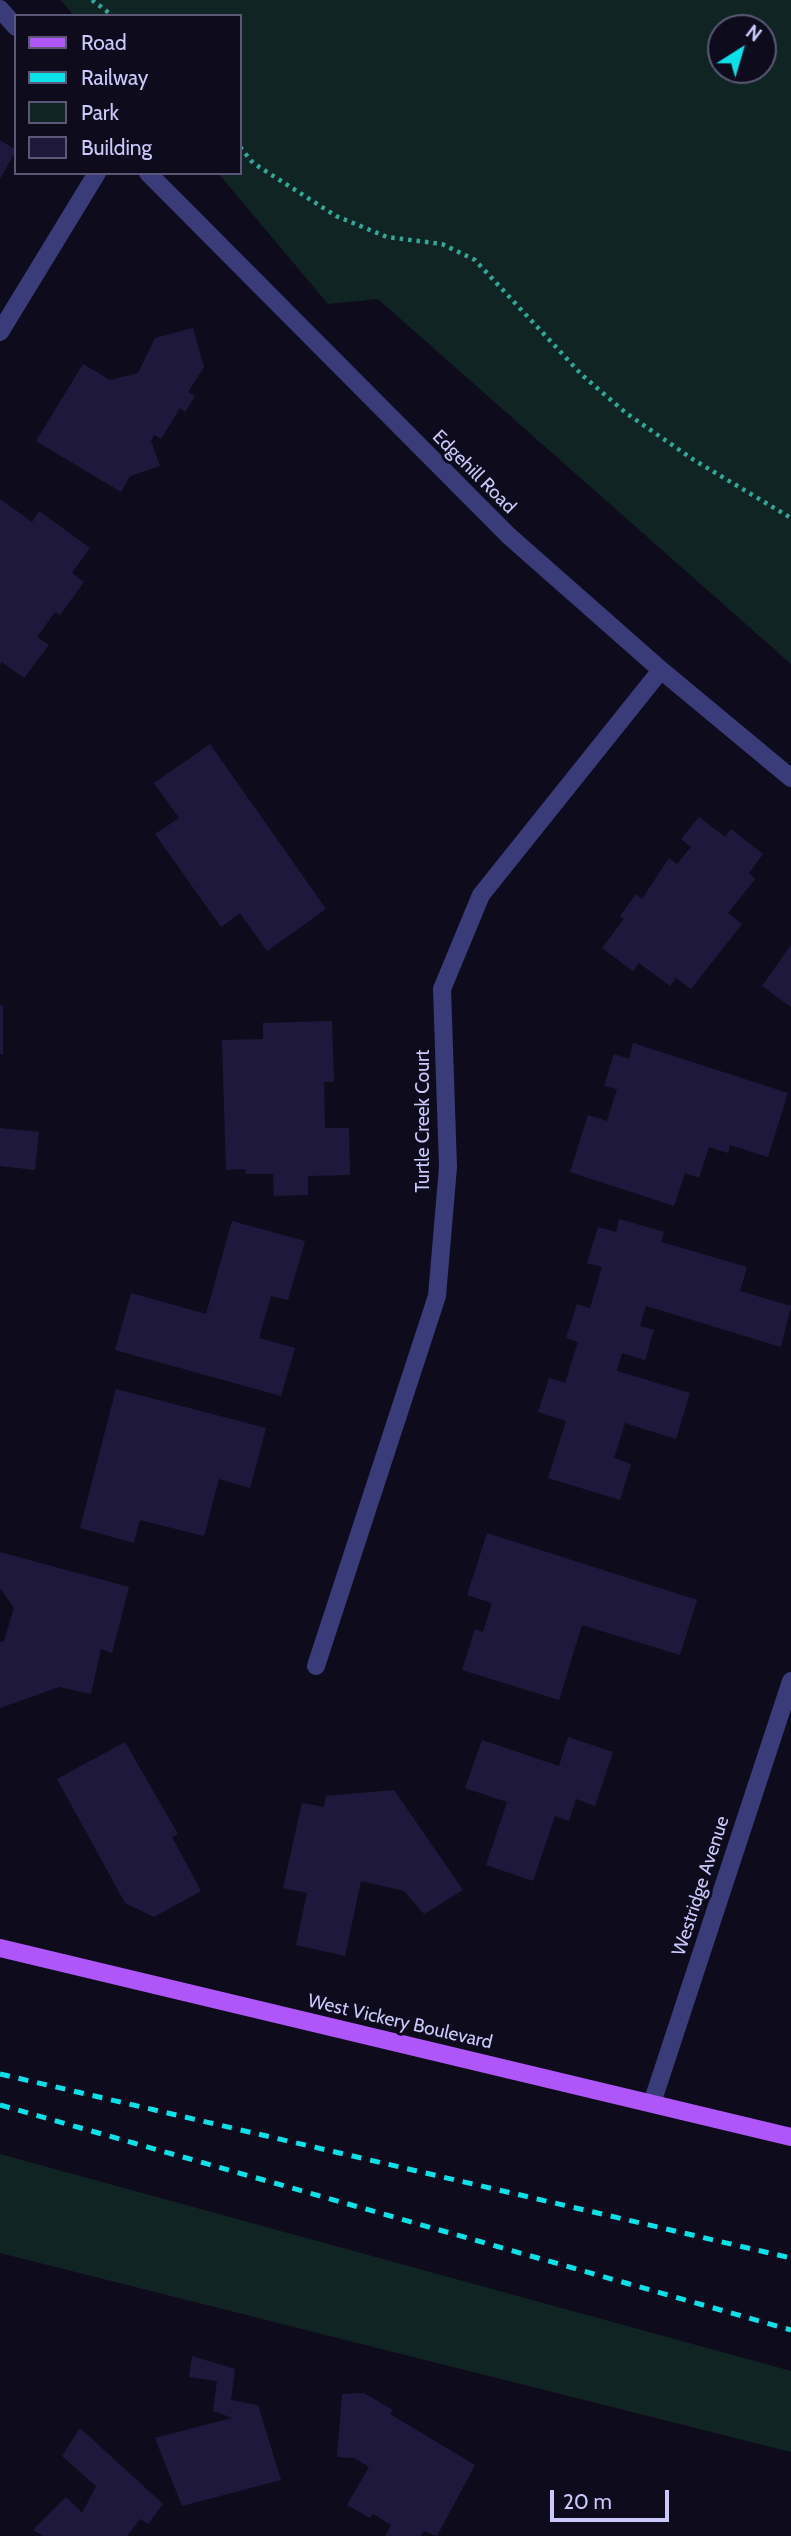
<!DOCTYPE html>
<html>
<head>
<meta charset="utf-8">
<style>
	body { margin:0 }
	#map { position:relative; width:791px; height:2536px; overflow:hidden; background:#0e0c1c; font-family:Cabin,sans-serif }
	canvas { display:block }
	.legend { position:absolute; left:14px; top:14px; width:228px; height:161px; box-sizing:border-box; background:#0e0c1c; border:2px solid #5a5876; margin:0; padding:9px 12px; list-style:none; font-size:21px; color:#cbc9fc }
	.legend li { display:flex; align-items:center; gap:14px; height:35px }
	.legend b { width:35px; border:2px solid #5a5876 }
	.north { position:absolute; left:707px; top:14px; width:70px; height:70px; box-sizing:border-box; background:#0e0c1c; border:2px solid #5a5876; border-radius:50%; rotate:37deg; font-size:19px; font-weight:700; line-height:28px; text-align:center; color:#cbc9fc }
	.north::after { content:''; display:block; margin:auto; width:24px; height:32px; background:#0be2e7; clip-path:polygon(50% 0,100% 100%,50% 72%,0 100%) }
	.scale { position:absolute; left:550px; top:2490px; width:119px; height:32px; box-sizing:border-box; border:4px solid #cbc9fc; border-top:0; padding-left:9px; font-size:21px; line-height:24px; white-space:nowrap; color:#cbc9fc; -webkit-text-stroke:5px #0e0c1c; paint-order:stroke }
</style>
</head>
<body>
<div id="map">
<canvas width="791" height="2536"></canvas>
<ul class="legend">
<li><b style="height:9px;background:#ae56f7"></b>Road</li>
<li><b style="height:9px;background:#0be2e7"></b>Railway</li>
<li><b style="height:19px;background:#102523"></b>Park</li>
<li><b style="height:19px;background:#1e193c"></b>Building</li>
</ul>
<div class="north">N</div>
<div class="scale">20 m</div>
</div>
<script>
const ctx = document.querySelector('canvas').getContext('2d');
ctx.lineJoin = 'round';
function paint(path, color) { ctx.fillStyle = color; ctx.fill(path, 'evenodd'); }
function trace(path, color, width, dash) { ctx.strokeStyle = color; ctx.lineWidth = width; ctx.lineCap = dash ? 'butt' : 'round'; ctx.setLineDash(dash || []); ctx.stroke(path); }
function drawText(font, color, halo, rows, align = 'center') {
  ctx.font = font + ' Cabin,sans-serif'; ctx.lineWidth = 6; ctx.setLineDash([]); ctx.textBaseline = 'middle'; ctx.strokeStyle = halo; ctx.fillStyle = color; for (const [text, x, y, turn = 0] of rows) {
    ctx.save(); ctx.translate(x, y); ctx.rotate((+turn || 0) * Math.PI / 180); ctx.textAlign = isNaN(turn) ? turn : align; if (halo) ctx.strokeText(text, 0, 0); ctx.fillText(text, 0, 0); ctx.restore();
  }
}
paint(new Path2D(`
	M 61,0 L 791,0 L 791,664 L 378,299 L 328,304 L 218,173 L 240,173 L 240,16 L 74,16 ZM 763,28 L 763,70 L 721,70 L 721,28 Z
	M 0,2154 L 791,2371 L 791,2452 L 0,2253 Z`), '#102523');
paint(new Path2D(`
	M 0,140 L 16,150 L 0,179 Z
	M 193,328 L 204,367 L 188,392 L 195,396 L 185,412 L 180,408 L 161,439 L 154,435 L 151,441 L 160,466 L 130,476 L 121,492 L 36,441 L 83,364 L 110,380 L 138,373 L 155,338 Z
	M 0,499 L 32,522 L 39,511 L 90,548 L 72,573 L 84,582 L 60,615 L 55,612 L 37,637 L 49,645 L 24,678 L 2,662 L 0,665 Z
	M 210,744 L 326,909 L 267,951 L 240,913 L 221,927 L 155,834 L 179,818 L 154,783 Z
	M 699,817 L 725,837 L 731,829 L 763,854 L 749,873 L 755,879 L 728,913 L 742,924 L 691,989 L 676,978 L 670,986 L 639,963 L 633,971 L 602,948 L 624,919 L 620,916 L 636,894 L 642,899 L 669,858 L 677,864 L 691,847 L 681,839 Z
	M 791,945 L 791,1007 L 762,986 Z
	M 0,1005 L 3,1005 L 3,1054 L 0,1054 Z
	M 332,1021 L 334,1082 L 324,1082 L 325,1128 L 349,1128 L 350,1175 L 308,1176 L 308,1195 L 274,1196 L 273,1174 L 246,1174 L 245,1169 L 226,1170 L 222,1040 L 263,1039 L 263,1023 Z
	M 633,1043 L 788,1093 L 768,1157 L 730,1145 L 728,1153 L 709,1147 L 699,1178 L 685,1173 L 674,1206 L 570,1172 L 588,1115 L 607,1121 L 617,1089 L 604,1086 L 614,1054 L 629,1059 Z
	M 0,1128 L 39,1132 L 35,1170 L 0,1166 Z
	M 619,1219 L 664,1232 L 661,1242 L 747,1267 L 740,1291 L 791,1306 L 781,1347 L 646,1306 L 640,1326 L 654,1330 L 645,1360 L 622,1353 L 617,1371 L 690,1393 L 676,1439 L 625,1423 L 614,1458 L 631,1464 L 620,1500 L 548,1478 L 566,1421 L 538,1412 L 549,1378 L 565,1383 L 578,1342 L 566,1338 L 577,1304 L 590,1308 L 602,1267 L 587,1263 L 598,1227 L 616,1232 Z
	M 232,1221 L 305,1241 L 288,1300 L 271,1296 L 259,1338 L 295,1348 L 281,1396 L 115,1350 L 131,1293 L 206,1314 Z
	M 116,1389 L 266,1428 L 250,1488 L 219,1479 L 204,1536 L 140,1520 L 134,1543 L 80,1528 Z
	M 487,1533 L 697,1600 L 680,1655 L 582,1625 L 559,1700 L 462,1670 L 475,1629 L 483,1632 L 492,1603 L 467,1595 Z
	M 0,1552 L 129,1587 L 112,1653 L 101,1649 L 91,1694 L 59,1687 L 0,1708 L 0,1642 L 4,1641 L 14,1608 L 0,1588 Z
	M 568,1737 L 613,1752 L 595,1806 L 576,1799 L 569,1821 L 555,1816 L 533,1881 L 486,1865 L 507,1802 L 465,1788 L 482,1740 L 559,1766 Z
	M 125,1742 L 178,1834 L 172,1837 L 201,1891 L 154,1917 L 125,1903 L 57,1779 Z
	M 394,1790 L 463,1890 L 424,1914 L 404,1891 L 361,1881 L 345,1956 L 296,1945 L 307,1893 L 283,1888 L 302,1803 L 324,1807 L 326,1796 Z
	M 192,2356 L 235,2369 L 231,2400 L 258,2405 L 281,2480 L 182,2506 L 155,2438 L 232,2418 L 213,2411 L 217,2381 L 189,2377 Z
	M 364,2393 L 393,2410 L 390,2414 L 475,2465 L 437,2536 L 424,2531 L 420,2536 L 385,2536 L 391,2525 L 373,2514 L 370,2518 L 347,2505 L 369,2467 L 354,2458 L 337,2457 L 342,2394 Z
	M 80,2428 L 163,2504 L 148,2524 L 140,2519 L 127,2536 L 43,2536 L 33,2530 L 66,2497 L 82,2513 L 96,2486 L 62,2456 Z`), '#1e193c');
trace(new Path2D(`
	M 92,0 L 113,16
	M 240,147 L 253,163 L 336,216 L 387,237 L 442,244 L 475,260 L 582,375 L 626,413 L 694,460 L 791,518`), '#32a898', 4.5, [3.5, 5]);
trace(new Path2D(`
	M 0,9 L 16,27
	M 148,173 L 509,536 L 661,670 L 791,778
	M 0,332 L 97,173
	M 316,1666 L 437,1296 L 448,1167 L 442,989 L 481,895 L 661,670
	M 652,2103 L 791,1681`), '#393c79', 18);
trace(new Path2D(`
	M 0,1948 L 791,2137`), '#ae56f7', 18);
trace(new Path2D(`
	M 0,2074 L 791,2258
	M 0,2105 L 791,2330`), '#0be2e7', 5, [10, 9]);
drawText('19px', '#cbc9fc', '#0e0c1c', [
	["Edgehill Road",474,472,45],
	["Turtle Creek Court",423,1121,-90],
	["Westridge Avenue",701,1886,-72],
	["West Vickery Boulevard",400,2022,13]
]);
</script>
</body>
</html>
